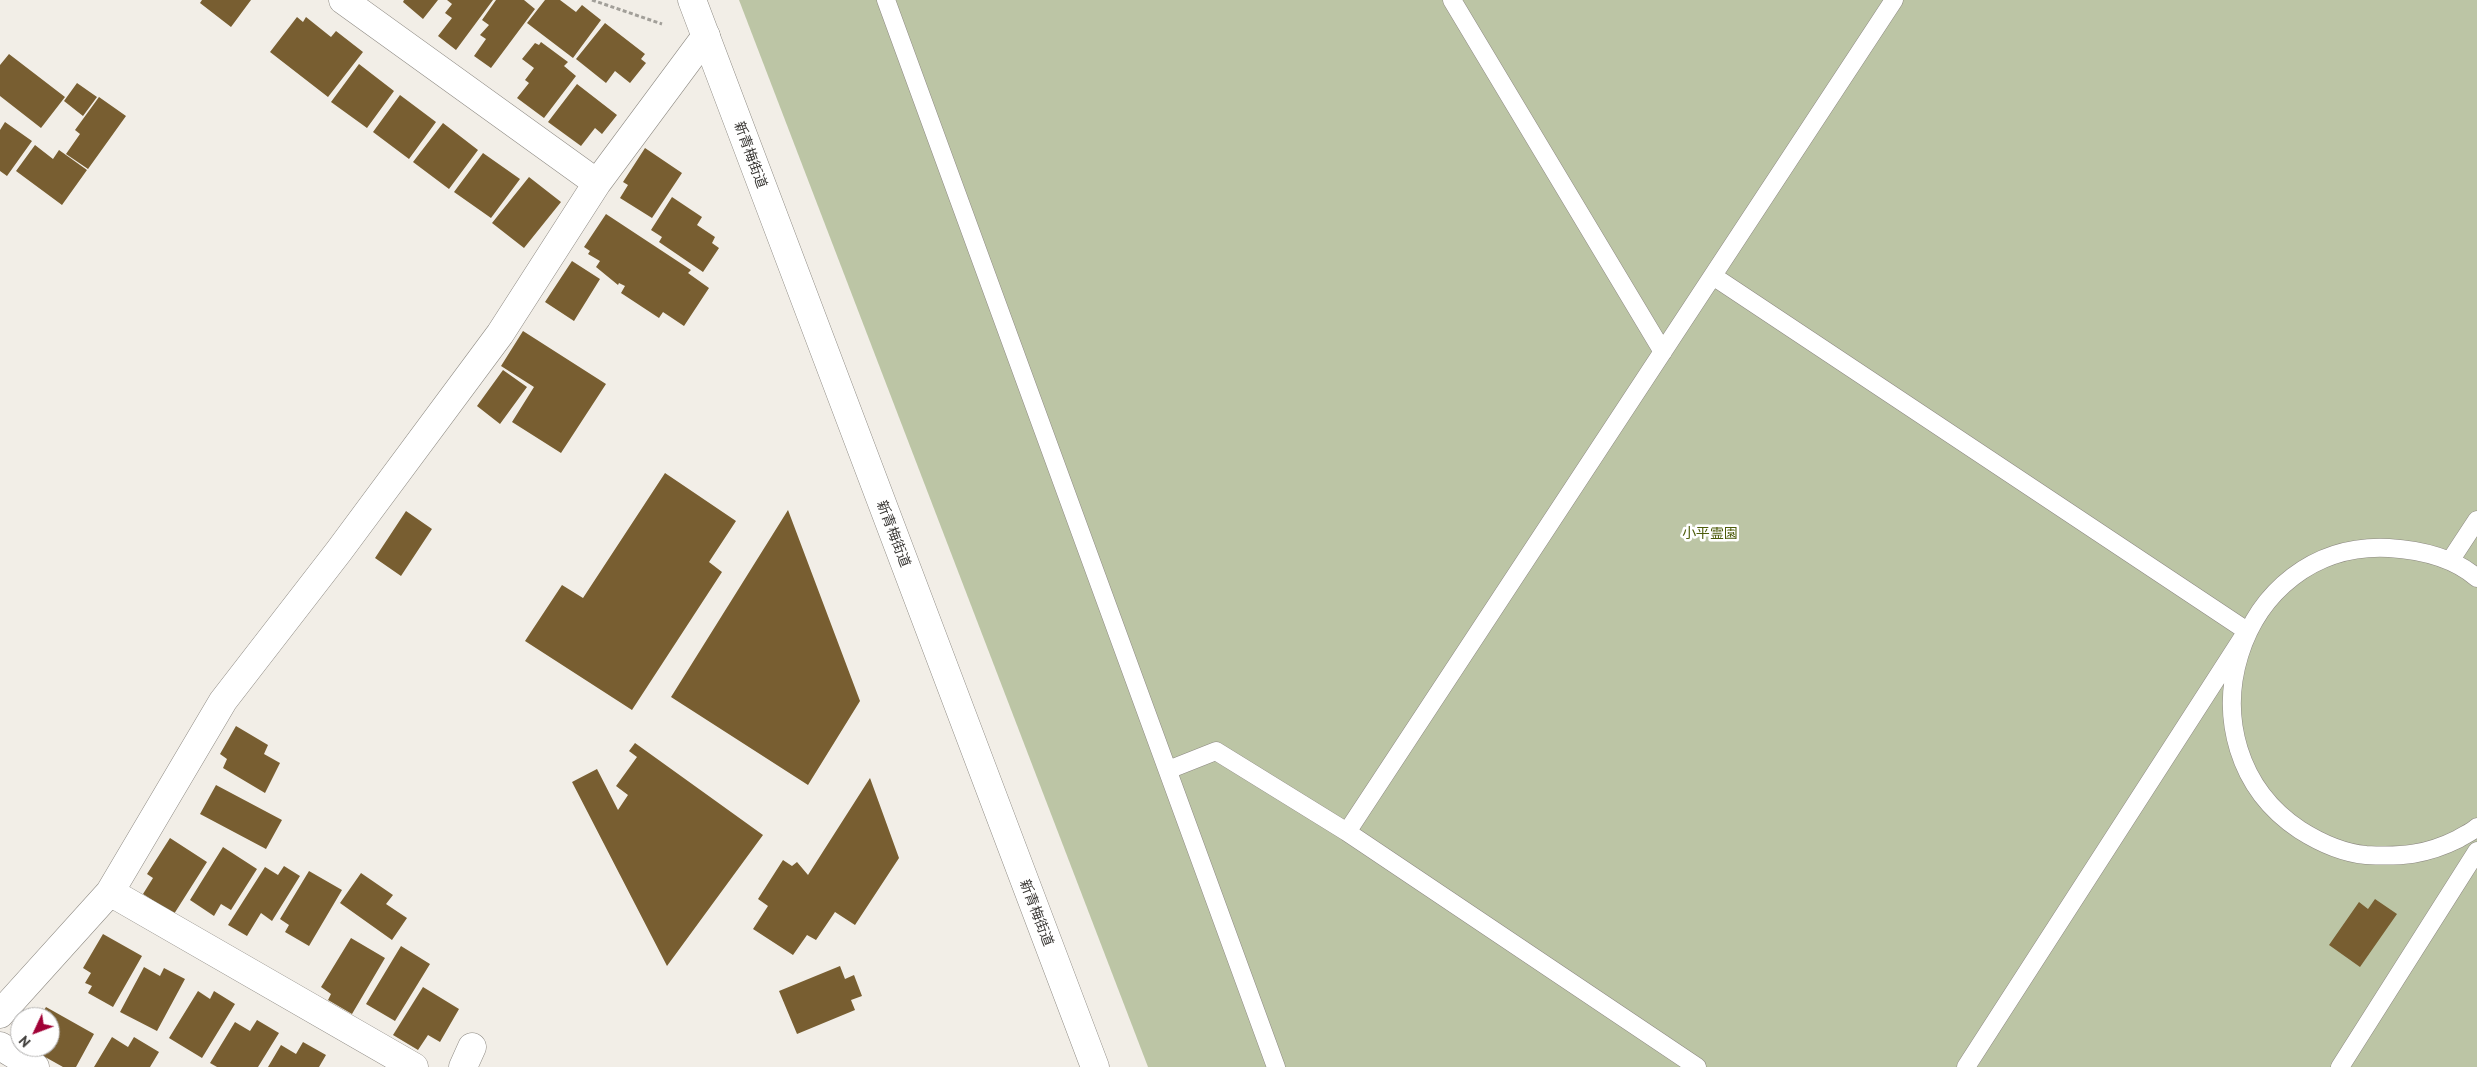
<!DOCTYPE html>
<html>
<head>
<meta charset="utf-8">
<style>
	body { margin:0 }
	#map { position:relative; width:2477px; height:1067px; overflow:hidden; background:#f2eee7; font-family:"PT Sans",sans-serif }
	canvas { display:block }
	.north { position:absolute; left:10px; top:1007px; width:50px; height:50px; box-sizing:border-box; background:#fff; border:1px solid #b0afae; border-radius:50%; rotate:227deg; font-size:14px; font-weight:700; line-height:20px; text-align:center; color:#393734 }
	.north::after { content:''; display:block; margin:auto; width:18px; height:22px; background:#a10136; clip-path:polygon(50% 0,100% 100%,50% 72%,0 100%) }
</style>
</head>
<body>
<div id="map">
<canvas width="2477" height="1067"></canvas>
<div class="north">N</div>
</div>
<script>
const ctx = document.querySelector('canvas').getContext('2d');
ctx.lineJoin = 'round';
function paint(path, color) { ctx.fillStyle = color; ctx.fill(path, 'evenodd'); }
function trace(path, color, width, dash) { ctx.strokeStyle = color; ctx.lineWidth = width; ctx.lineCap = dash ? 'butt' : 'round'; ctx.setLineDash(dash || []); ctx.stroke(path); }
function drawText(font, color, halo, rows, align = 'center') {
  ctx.font = font + ' "PT Sans","Noto Sans JP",sans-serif'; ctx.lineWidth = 5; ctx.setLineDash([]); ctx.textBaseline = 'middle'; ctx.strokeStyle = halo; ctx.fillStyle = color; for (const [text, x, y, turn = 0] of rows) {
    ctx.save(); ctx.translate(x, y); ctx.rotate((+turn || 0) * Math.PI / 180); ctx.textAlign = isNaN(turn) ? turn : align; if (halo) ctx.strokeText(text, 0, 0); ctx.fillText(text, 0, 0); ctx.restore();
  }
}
paint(new Path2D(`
	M 739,0 L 2477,0 L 2477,1067 L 1148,1067 Z`), '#bcc5a5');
paint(new Path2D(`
	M 202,0 L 251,0 L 231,27 L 200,3 Z
	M 404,0 L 438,0 L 423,19 L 403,2 Z
	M 447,0 L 493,0 L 456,50 L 438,36 L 452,18 L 445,13 L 452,4 Z
	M 496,0 L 524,0 L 535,9 L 491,68 L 474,56 L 486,39 L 480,35 L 489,25 L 482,20 Z
	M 545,0 L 560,0 L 576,12 L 582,5 L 601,20 L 573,58 L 527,23 Z
	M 297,17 L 303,22 L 306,17 L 331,37 L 336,31 L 363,52 L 328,97 L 270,52 Z
	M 605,23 L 645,54 L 641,59 L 646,63 L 630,83 L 615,71 L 606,83 L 576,59 Z
	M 541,42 L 568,62 L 564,66 L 576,76 L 544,118 L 517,98 L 529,83 L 525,80 L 534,68 L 522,59 L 535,43 L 539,45 Z
	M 9,54 L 65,97 L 41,128 L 0,96 L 0,65 Z
	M 359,64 L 394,91 L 367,128 L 331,102 Z
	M 77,83 L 97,97 L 83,116 L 64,101 Z
	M 577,84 L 617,115 L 602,134 L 595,128 L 581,146 L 548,122 Z
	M 400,95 L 436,122 L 409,159 L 373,132 Z
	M 99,97 L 126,116 L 88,169 L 66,154 L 80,134 L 75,130 Z
	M 5,122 L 32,141 L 7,176 L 0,171 L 0,130 Z
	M 443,123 L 478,150 L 449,189 L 413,162 Z
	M 35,145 L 53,159 L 59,150 L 87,170 L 62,205 L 16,171 Z
	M 645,148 L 682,173 L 652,218 L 620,198 L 628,185 L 623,182 Z
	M 483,153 L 520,179 L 491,218 L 454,192 Z
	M 529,177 L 561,202 L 524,248 L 492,223 Z
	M 672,197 L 702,217 L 697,225 L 715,237 L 712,243 L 719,248 L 703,272 L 659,242 L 662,237 L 651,230 Z
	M 606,214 L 691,270 L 688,273 L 709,288 L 684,326 L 663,312 L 659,318 L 621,293 L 625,286 L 619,283 L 618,285 L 596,267 L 600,261 L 588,254 L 590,251 L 584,247 Z
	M 572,261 L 600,279 L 574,321 L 545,302 Z
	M 523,331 L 606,384 L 561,453 L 512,422 L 534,387 L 501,366 Z
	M 503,370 L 527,387 L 500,424 L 477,406 Z
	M 665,473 L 736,521 L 709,562 L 722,572 L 632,710 L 525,641 L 562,585 L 583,598 Z
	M 788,510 L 860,701 L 808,785 L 671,697 Z
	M 406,511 L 432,529 L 401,576 L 375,558 Z
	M 236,726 L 268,745 L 264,754 L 280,763 L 265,793 L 223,768 L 227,759 L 220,754 Z
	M 635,743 L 763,835 L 667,966 L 572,782 L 597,769 L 618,810 L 628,795 L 616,786 L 637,757 L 629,751 Z
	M 870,778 L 899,858 L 855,925 L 835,912 L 816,940 L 807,935 L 793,955 L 753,929 L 768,906 L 758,899 L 783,860 L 792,866 L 797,862 L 808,875 Z
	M 216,785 L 282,820 L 266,849 L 200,814 Z
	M 170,838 L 207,862 L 174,914 L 143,894 L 153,878 L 147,874 Z
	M 223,847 L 257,869 L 231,910 L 221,904 L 214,916 L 190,900 Z
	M 284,866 L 300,876 L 272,921 L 261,913 L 247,936 L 228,925 L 265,867 L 278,875 Z
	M 309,871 L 342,890 L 309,946 L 285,932 L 289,925 L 280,919 Z
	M 361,873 L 393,895 L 386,904 L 407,918 L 392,940 L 340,903 Z
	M 2375,899 L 2397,914 L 2360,967 L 2329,945 L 2359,902 L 2368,909 Z
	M 103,934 L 142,956 L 113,1007 L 88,993 L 92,986 L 85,983 L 91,973 L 83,968 Z
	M 351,938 L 385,958 L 352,1014 L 328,1000 L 331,994 L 321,987 Z
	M 401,946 L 430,964 L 395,1021 L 366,1004 Z
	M 840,966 L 845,979 L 854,975 L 862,996 L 851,1000 L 855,1010 L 797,1034 L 779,991 Z
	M 144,967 L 160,976 L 164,968 L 185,979 L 157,1031 L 120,1012 Z
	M 423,987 L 459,1009 L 440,1042 L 428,1035 L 418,1050 L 393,1035 Z
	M 198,991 L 210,999 L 214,991 L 235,1004 L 202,1058 L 169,1038 Z
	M 46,1007 L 94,1034 L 76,1067 L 63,1067 L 38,1053 L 42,1047 L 50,1047 L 50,1017 L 40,1017 Z
	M 257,1020 L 279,1033 L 258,1067 L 217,1067 L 210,1063 L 235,1022 L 250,1031 Z
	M 112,1037 L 128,1047 L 134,1037 L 159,1052 L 150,1067 L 94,1067 Z
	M 303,1042 L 326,1055 L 319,1067 L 268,1067 L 281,1045 L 296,1054 Z`), '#785e31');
const service = new Path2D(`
	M 886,0 L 1276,1067
	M 1452,0 L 1663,352
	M 1713,276 L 2247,631 L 1966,1067
	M 2450,561 L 2477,520
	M 2477,578 C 2453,557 2420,550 2389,548 C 2236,540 2173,746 2300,830 C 2319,842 2343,853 2366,855 C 2401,857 2426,855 2458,839 C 2464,835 2472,832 2477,827
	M 1168,770 L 1216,751 L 1347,832 L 1697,1067
	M 1347,832 L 1894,0
	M 2340,1067 L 2477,851`);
const minor = new Path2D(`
	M 343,0 L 597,183
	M 110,892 L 414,1067
	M 0,1014 L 110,892 L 223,701 L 339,551 L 500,334 L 597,183 L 706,36
	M 0,1046 L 35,1067
	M 463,1067 L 472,1047`);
const primary = new Path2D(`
	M 692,0 L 1095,1067`);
trace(service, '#8d8982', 19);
trace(minor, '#8d8982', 29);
trace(primary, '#8d8982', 29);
trace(new Path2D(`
	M 592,0 L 662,24`), '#a29f99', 3, [4, 2.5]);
trace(service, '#fff', 18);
trace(minor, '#fff', 28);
trace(primary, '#fff', 28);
drawText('14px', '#393734', '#fff', [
	["新青梅街道",750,155,70],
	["新青梅街道",893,534,69],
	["新青梅街道",1036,913,69]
]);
drawText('14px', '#4c5b09', '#fff', [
	["小平霊園",1710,534]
]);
</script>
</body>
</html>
